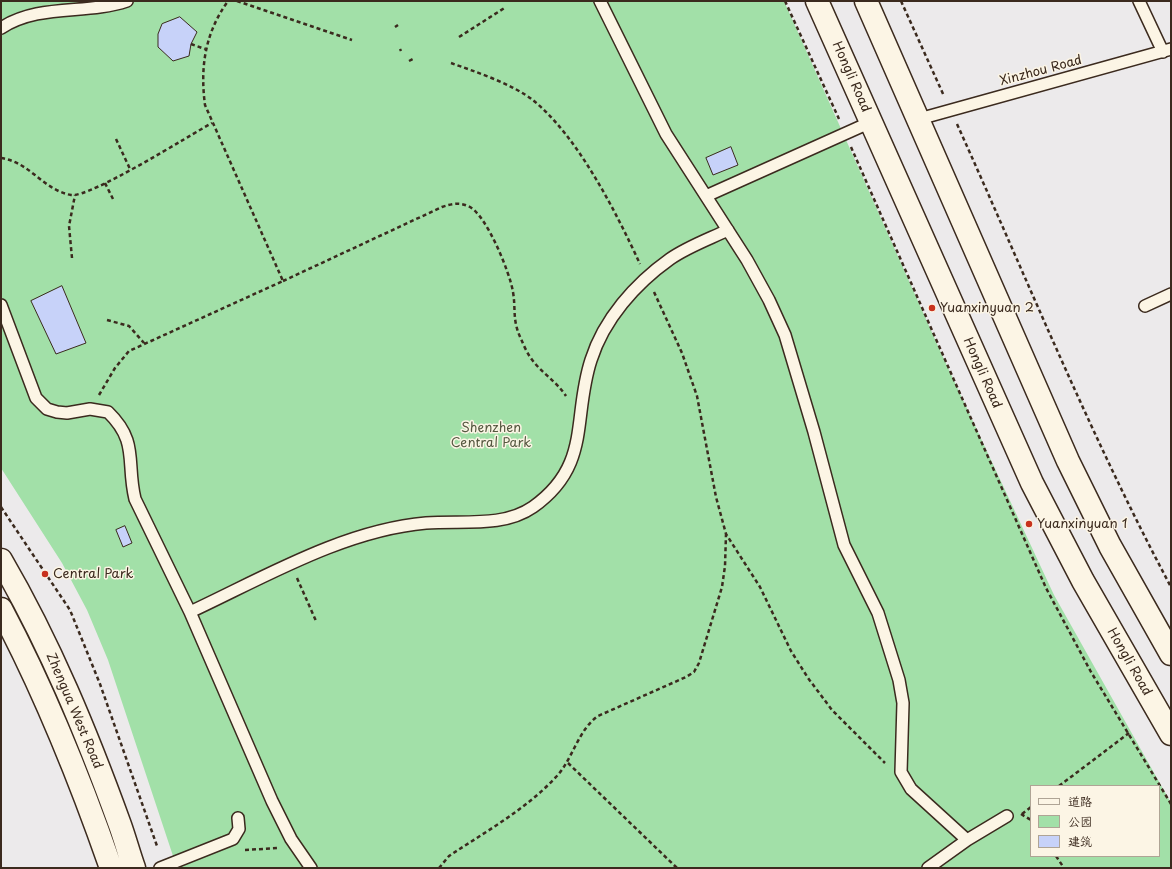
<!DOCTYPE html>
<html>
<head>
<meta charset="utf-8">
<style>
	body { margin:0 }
	#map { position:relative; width:1172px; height:869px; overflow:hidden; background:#eceaeb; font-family:"Playpen Sans","LXGW WenKai TC",sans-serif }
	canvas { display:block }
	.frame { position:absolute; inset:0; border:2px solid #3b2a1e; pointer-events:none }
	.legend { position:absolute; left:1030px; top:785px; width:130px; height:72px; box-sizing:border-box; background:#fcf5e5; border:1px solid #afa495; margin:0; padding:5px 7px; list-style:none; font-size:12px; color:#3b2a1e }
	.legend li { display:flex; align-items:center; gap:8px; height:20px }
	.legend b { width:20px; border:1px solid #afa495 }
</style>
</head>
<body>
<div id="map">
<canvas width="1172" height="869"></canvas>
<div class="frame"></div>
<ul class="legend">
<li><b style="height:5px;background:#fcf5e5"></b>道路</li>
<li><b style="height:11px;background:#a2e0a8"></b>公园</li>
<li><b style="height:11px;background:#c7d2f9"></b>建筑</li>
</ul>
</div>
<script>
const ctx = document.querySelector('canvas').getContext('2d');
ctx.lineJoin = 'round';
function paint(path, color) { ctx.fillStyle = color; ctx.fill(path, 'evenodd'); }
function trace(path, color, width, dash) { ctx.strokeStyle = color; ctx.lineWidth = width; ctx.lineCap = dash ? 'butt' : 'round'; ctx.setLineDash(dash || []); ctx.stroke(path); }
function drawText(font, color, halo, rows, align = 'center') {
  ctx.font = font + ' "Playpen Sans",sans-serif'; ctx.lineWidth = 3; ctx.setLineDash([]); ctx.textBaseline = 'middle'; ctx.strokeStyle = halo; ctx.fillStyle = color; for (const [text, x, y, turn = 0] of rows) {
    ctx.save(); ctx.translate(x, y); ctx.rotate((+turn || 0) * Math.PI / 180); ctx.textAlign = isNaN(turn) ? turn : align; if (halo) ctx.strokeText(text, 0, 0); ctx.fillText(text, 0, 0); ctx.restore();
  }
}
paint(new Path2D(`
	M 1,1 L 784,1 L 942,355 L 1054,595 L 1171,803 L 1171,868 L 177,868 L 108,660 L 87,610 L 62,563 L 1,468 ZM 1031,786 L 1159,786 L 1159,856 L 1031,856 Z`), '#a2e0a8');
const building = new Path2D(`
	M 180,17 L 197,32 L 191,44 L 189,56 L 173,61 L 158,47 L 158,34 L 162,24 Z
	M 731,147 L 738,165 L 713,175 L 706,158 Z
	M 62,286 L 86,343 L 56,354 L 31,301 Z
	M 125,526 L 132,543 L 123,547 L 116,530 Z`);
paint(building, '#c7d2f9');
trace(building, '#3b2a1e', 1);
const service = new Path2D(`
	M 600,1 L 666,134 L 747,260 L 769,300 L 785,335 L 814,432 L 844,545 L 878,613 L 899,680 L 903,703 L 901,772 L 911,789 L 967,840
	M 1139,1 L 1163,52
	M 1,28 C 40,3 86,15 127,1
	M 919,119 L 1171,49
	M 706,196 L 871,122
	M 1,305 L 36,398 L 47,409 L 57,412 L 67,413 L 90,409 L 108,412 C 139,442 126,462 135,499 L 190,612 L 272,801 L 291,839 L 311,868
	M 1145,306 L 1171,294
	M 190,612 C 263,578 344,530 426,523 C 461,520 503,528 533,507 C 592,465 572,418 591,360 C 604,319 635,284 670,259 C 687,247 709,239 728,230
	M 160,868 L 233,839 L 239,829 L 238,818
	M 928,868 L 967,840 L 1007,816`);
const secondary = new Path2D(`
	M 1,560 C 50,644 87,734 120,825 C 125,839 129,854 134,868
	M 1,609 C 45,692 80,779 111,868`);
const primary = new Path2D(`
	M 817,1 L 1032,483 L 1083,581 L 1171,734
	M 866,1 L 1068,461 L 1110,546 L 1171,654`);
trace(service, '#3b2a1e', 14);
trace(secondary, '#3b2a1e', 25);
trace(primary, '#3b2a1e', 25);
trace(new Path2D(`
	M 237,1 L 352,40
	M 785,1 L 839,119
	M 901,1 L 944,96
	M 395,27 L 398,25
	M 459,37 L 506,7
	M 191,44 L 205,49
	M 400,49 L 401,51
	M 409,61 L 413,59
	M 451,63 C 476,72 513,84 534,101 C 578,137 616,212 640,264
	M 957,124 C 1027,279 1091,437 1171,587
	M 116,139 L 130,169
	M 851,147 L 1046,588 L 1091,672 L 1171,804
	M 1,158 C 30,162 43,190 71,195 C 90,198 190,135 212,123
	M 105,183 L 113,199
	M 72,258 L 69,226 L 75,195
	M 283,281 L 442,207 C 451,204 459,202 468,206 C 486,213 510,273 513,292 C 516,310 512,320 521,339 C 524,346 528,355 533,361 C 543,374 556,381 566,396
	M 654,292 L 682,353 L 697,396 L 716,497 L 726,534 L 760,587 L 791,651 L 808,678 L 832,710 L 885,763
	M 107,320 L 129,326 L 144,343
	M 99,395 L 115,368 L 129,351 L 283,281 L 205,105 C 200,67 205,33 228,1
	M 1,507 L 70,610 L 100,684 L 157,846
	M 297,578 L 316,621
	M 568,763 L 677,868
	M 1059,786 L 1129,733
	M 1021,814 L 1031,820
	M 1022,814 L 1031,807
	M 245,850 L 278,848
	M 1056,856 L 1064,868
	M 439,868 L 449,856 C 485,832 525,810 555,778 C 573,760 577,731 598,716 L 686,677 L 694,672 L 699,663 L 722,587 L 725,566 L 726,534`), '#3b2a1e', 2.5, [4, 3]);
trace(service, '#fcf5e5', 11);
trace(secondary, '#fcf5e5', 22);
trace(primary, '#fcf5e5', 22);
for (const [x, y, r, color] of [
	[932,308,4,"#c8321e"],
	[1029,524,4,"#c8321e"],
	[45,574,4,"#c8321e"]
]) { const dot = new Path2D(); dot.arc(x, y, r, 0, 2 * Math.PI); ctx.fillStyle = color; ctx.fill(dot); trace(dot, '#fcf5e5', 1.5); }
drawText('13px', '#3b2a1e', '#fcf5e5', [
	["Xinzhou Road",1041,71,-15],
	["Hongli Road",851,77,66],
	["Hongli Road",982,373,66],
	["Hongli Road",1129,662,60],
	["Zhengua West Road",74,711,67]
]);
drawText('13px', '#3b2a1e', '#fcf5e5', [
	["Yuanxinyuan 2",940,308],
	["Yuanxinyuan 1",1037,524],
	["Central Park",53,574]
], 'left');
drawText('13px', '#555840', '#fcf5e5', [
	["Shenzhen",491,428],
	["Central Park",491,443]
]);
</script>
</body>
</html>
